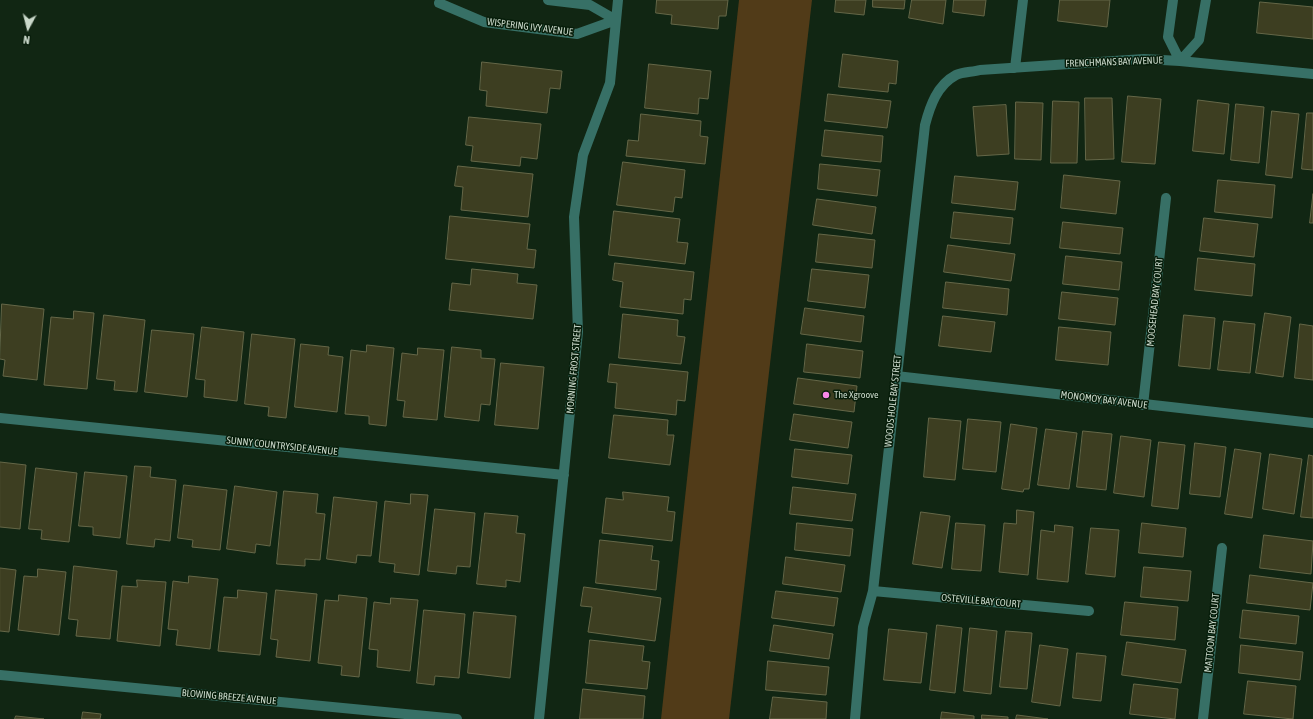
<!DOCTYPE html>
<html>
<head>
<meta charset="utf-8">
<style>
	body { margin:0 }
	#map { position:relative; width:1313px; height:719px; overflow:hidden; background:#112613; font-family:"Asap Condensed",sans-serif }
	canvas { display:block }
	.north { position:absolute; left:8px; top:8px; width:40px; height:40px; -webkit-text-stroke:3px #071d0a; paint-order:stroke; rotate:187deg; font-size:11px; font-weight:700; line-height:16px; text-align:center; color:#cad8ca }
	.north::after { content:''; display:block; margin:auto; width:14px; height:18px; background:#cad8ca; clip-path:polygon(50% 0,100% 100%,50% 72%,0 100%) }
</style>
</head>
<body>
<div id="map">
<canvas width="1313" height="719"></canvas>
<div class="north">N</div>
</div>
<script>
const ctx = document.querySelector('canvas').getContext('2d');
ctx.lineJoin = 'round';
function paint(path, color) { ctx.fillStyle = color; ctx.fill(path, 'evenodd'); }
function trace(path, color, width, dash) { ctx.strokeStyle = color; ctx.lineWidth = width; ctx.lineCap = dash ? 'butt' : 'round'; ctx.setLineDash(dash || []); ctx.stroke(path); }
function drawText(font, color, halo, rows, align = 'center') {
  ctx.font = font + ' "Asap Condensed",sans-serif'; ctx.lineWidth = 3; ctx.setLineDash([]); ctx.textBaseline = 'middle'; ctx.strokeStyle = halo; ctx.fillStyle = color; for (const [text, x, y, turn = 0] of rows) {
    ctx.save(); ctx.translate(x, y); ctx.rotate((+turn || 0) * Math.PI / 180); ctx.textAlign = isNaN(turn) ? turn : align; if (halo) ctx.strokeText(text, 0, 0); ctx.fillText(text, 0, 0); ctx.restore();
  }
}
paint(new Path2D(`
	M 739,0 L 812,0 L 729,719 L 661,719 Z`), '#513b18');
const building = new Path2D(`
	M 657,0 L 728,0 L 726,16 L 719,16 L 718,29 L 671,24 L 672,15 L 656,13 Z
	M 836,0 L 866,0 L 864,15 L 835,12 Z
	M 873,0 L 905,0 L 904,9 L 873,7 Z
	M 912,0 L 946,0 L 943,24 L 909,18 Z
	M 954,0 L 986,0 L 984,16 L 953,12 Z
	M 1060,0 L 1110,0 L 1107,27 L 1058,21 Z
	M 1260,2 L 1313,7 L 1313,39 L 1257,33 Z
	M 843,54 L 898,61 L 896,84 L 889,83 L 888,92 L 839,87 Z
	M 482,62 L 562,71 L 560,89 L 550,88 L 547,113 L 486,106 L 487,91 L 480,90 Z
	M 649,64 L 711,71 L 708,99 L 699,98 L 698,114 L 645,108 Z
	M 828,94 L 891,101 L 887,128 L 825,121 Z
	M 1128,96 L 1161,99 L 1155,164 L 1122,162 Z
	M 1085,98 L 1112,98 L 1114,159 L 1086,160 Z
	M 1198,100 L 1229,104 L 1224,154 L 1193,151 Z
	M 1053,101 L 1079,102 L 1077,163 L 1051,163 Z
	M 1016,102 L 1043,103 L 1041,160 L 1015,159 Z
	M 1236,104 L 1264,107 L 1259,163 L 1231,160 Z
	M 1006,105 L 1009,154 L 977,156 L 973,107 Z
	M 1272,111 L 1299,114 L 1292,178 L 1266,175 Z
	M 1307,113 L 1313,113 L 1313,170 L 1302,169 Z
	M 641,114 L 701,121 L 700,136 L 708,137 L 705,164 L 626,156 L 628,140 L 638,141 Z
	M 469,117 L 541,124 L 537,159 L 521,157 L 520,166 L 471,161 L 473,146 L 466,145 Z
	M 825,130 L 883,136 L 881,162 L 822,156 Z
	M 623,162 L 685,170 L 682,198 L 675,197 L 673,212 L 617,205 Z
	M 820,164 L 880,170 L 877,196 L 818,189 Z
	M 458,166 L 533,174 L 528,217 L 461,210 L 463,187 L 455,186 Z
	M 1064,175 L 1120,181 L 1116,214 L 1061,208 Z
	M 955,176 L 1018,182 L 1015,210 L 952,203 Z
	M 1218,180 L 1275,185 L 1272,218 L 1215,212 Z
	M 1313,194 L 1313,223 L 1310,223 Z
	M 817,199 L 876,207 L 872,234 L 813,225 Z
	M 614,211 L 680,219 L 677,242 L 688,243 L 685,264 L 609,255 Z
	M 954,212 L 1013,218 L 1010,244 L 951,238 Z
	M 450,216 L 530,224 L 527,249 L 536,250 L 534,268 L 446,259 Z
	M 1204,218 L 1258,224 L 1254,257 L 1200,251 Z
	M 1063,222 L 1123,228 L 1120,254 L 1060,248 Z
	M 819,234 L 875,240 L 872,268 L 816,262 Z
	M 948,245 L 1015,254 L 1011,281 L 944,272 Z
	M 1066,256 L 1122,262 L 1119,290 L 1063,284 Z
	M 1198,258 L 1255,264 L 1252,296 L 1195,290 Z
	M 615,263 L 694,272 L 691,300 L 684,299 L 683,314 L 620,307 L 623,282 L 613,280 Z
	M 472,269 L 518,274 L 517,283 L 537,285 L 533,319 L 449,310 L 452,283 L 470,285 Z
	M 812,269 L 869,275 L 865,308 L 808,301 Z
	M 946,282 L 1009,289 L 1007,315 L 943,308 Z
	M 1062,292 L 1118,298 L 1115,325 L 1059,319 Z
	M 2,304 L 44,309 L 37,380 L 3,376 L 5,360 L 0,359 Z
	M 805,308 L 864,316 L 861,342 L 801,334 Z
	M 74,311 L 94,313 L 87,389 L 44,385 L 51,317 L 73,319 Z
	M 1265,313 L 1291,317 L 1283,377 L 1256,373 Z
	M 623,314 L 678,320 L 677,336 L 685,337 L 681,364 L 619,358 Z
	M 104,315 L 145,320 L 137,392 L 114,390 L 115,381 L 97,379 Z
	M 1184,315 L 1215,318 L 1210,369 L 1179,366 Z
	M 943,316 L 995,322 L 991,352 L 939,346 Z
	M 1224,321 L 1255,324 L 1250,373 L 1218,370 Z
	M 1300,324 L 1313,326 L 1313,380 L 1295,378 Z
	M 202,327 L 244,332 L 237,401 L 204,397 L 205,380 L 196,379 Z
	M 1059,327 L 1111,332 L 1108,365 L 1056,360 Z
	M 152,330 L 194,334 L 187,397 L 145,392 Z
	M 252,334 L 295,339 L 286,418 L 268,416 L 269,407 L 245,404 Z
	M 301,344 L 329,347 L 328,355 L 343,357 L 337,412 L 295,407 Z
	M 807,344 L 863,351 L 860,378 L 804,372 Z
	M 367,345 L 394,348 L 386,426 L 369,424 L 369,416 L 345,414 L 351,350 L 366,352 Z
	M 452,347 L 481,350 L 481,358 L 495,359 L 490,405 L 481,404 L 479,421 L 445,417 Z
	M 418,348 L 444,350 L 437,420 L 403,417 L 405,401 L 397,400 L 402,353 L 417,355 Z
	M 501,363 L 544,367 L 538,429 L 495,425 Z
	M 610,364 L 688,372 L 685,401 L 677,400 L 676,415 L 615,408 L 617,383 L 608,382 Z
	M 798,378 L 857,386 L 854,412 L 794,404 Z
	M 794,414 L 852,422 L 848,448 L 790,440 Z
	M 614,415 L 668,420 L 667,435 L 674,435 L 670,465 L 609,458 Z
	M 929,418 L 961,421 L 955,480 L 924,477 Z
	M 968,419 L 1001,422 L 996,472 L 963,469 Z
	M 1011,424 L 1037,428 L 1029,489 L 1024,489 L 1023,492 L 1002,489 Z
	M 1046,429 L 1077,433 L 1069,489 L 1038,485 Z
	M 1083,431 L 1112,434 L 1106,490 L 1077,487 Z
	M 1121,436 L 1151,440 L 1144,497 L 1114,493 Z
	M 1159,442 L 1185,445 L 1178,509 L 1152,506 Z
	M 1195,443 L 1226,447 L 1220,497 L 1190,494 Z
	M 795,449 L 852,455 L 848,484 L 792,477 Z
	M 1235,449 L 1261,453 L 1252,518 L 1225,514 Z
	M 1270,454 L 1302,459 L 1294,514 L 1263,509 Z
	M 1309,455 L 1313,456 L 1313,518 L 1301,517 Z
	M 0,462 L 26,465 L 20,529 L 0,527 Z
	M 135,466 L 151,467 L 150,477 L 176,480 L 170,541 L 155,539 L 154,547 L 127,544 Z
	M 36,468 L 77,473 L 69,542 L 41,539 L 42,530 L 29,529 Z
	M 85,472 L 127,476 L 120,538 L 93,535 L 93,527 L 79,526 Z
	M 184,485 L 227,490 L 220,550 L 192,547 L 193,540 L 178,538 Z
	M 235,486 L 277,492 L 270,546 L 256,544 L 255,553 L 227,549 Z
	M 793,487 L 856,494 L 852,521 L 790,514 Z
	M 284,491 L 318,494 L 316,513 L 325,514 L 320,560 L 305,559 L 305,566 L 277,564 Z
	M 623,492 L 669,497 L 667,511 L 675,512 L 672,541 L 602,533 L 606,498 L 623,500 Z
	M 411,494 L 428,495 L 419,575 L 394,572 L 395,564 L 379,562 L 385,501 L 410,504 Z
	M 334,497 L 377,502 L 371,556 L 357,555 L 356,563 L 327,559 Z
	M 435,509 L 475,513 L 470,567 L 457,566 L 456,574 L 428,571 Z
	M 1017,510 L 1034,512 L 1028,575 L 999,572 L 1004,523 L 1016,524 Z
	M 921,512 L 950,516 L 942,568 L 913,564 Z
	M 485,513 L 518,516 L 516,533 L 525,534 L 520,582 L 506,580 L 506,587 L 477,584 Z
	M 797,523 L 853,529 L 850,556 L 795,550 Z
	M 956,523 L 985,525 L 981,571 L 952,569 Z
	M 1142,523 L 1186,528 L 1183,557 L 1139,553 Z
	M 1055,525 L 1073,527 L 1068,582 L 1037,579 L 1041,530 L 1054,532 Z
	M 1091,528 L 1119,530 L 1115,577 L 1086,574 Z
	M 1264,535 L 1313,541 L 1311,574 L 1260,568 Z
	M 600,540 L 653,546 L 651,560 L 659,561 L 656,590 L 596,583 Z
	M 786,557 L 845,565 L 841,592 L 783,584 Z
	M 74,566 L 117,571 L 110,639 L 76,636 L 78,620 L 69,619 Z
	M 1144,567 L 1191,571 L 1188,601 L 1141,597 Z
	M 0,568 L 16,570 L 9,632 L 0,631 Z
	M 38,569 L 66,572 L 59,635 L 18,630 L 24,576 L 37,577 Z
	M 1250,575 L 1313,583 L 1310,610 L 1247,603 Z
	M 189,576 L 218,579 L 210,649 L 176,645 L 178,630 L 168,629 L 173,581 L 188,583 Z
	M 137,580 L 166,582 L 160,646 L 117,641 L 122,586 L 137,587 Z
	M 584,587 L 661,598 L 655,641 L 588,632 L 592,607 L 581,606 Z
	M 238,590 L 267,593 L 260,655 L 218,651 L 224,597 L 237,598 Z
	M 276,590 L 317,594 L 310,661 L 276,657 L 278,640 L 271,639 Z
	M 776,591 L 838,598 L 834,626 L 772,618 Z
	M 339,595 L 367,598 L 359,677 L 341,675 L 342,666 L 318,663 L 325,600 L 338,601 Z
	M 391,598 L 418,600 L 410,671 L 377,667 L 378,650 L 369,649 L 374,602 L 390,604 Z
	M 1125,602 L 1178,607 L 1175,640 L 1121,635 Z
	M 424,610 L 465,614 L 459,678 L 435,676 L 434,685 L 417,683 Z
	M 1243,610 L 1299,616 L 1296,644 L 1240,638 Z
	M 474,612 L 516,616 L 510,678 L 468,673 Z
	M 774,625 L 833,634 L 829,659 L 770,651 Z
	M 937,625 L 962,628 L 955,693 L 930,690 Z
	M 970,628 L 997,631 L 991,694 L 964,691 Z
	M 889,629 L 927,633 L 921,683 L 884,680 Z
	M 1006,631 L 1032,633 L 1027,689 L 1000,687 Z
	M 590,640 L 644,646 L 642,661 L 650,662 L 647,689 L 586,683 Z
	M 1127,642 L 1186,650 L 1181,683 L 1122,675 Z
	M 1040,645 L 1068,649 L 1060,706 L 1032,702 Z
	M 1241,645 L 1303,652 L 1300,680 L 1239,673 Z
	M 1077,653 L 1106,656 L 1101,701 L 1073,698 Z
	M 768,661 L 829,667 L 826,695 L 766,690 Z
	M 1248,681 L 1296,686 L 1293,719 L 1244,714 Z
	M 1134,684 L 1178,689 L 1175,719 L 1130,714 Z
	M 583,689 L 645,696 L 643,719 L 580,719 Z
	M 773,697 L 827,702 L 826,719 L 770,719 Z
	M 83,712 L 101,714 L 100,719 L 82,719 Z
	M 942,712 L 974,716 L 974,719 L 941,719 Z
	M 982,715 L 1008,717 L 1008,719 L 982,719 Z
	M 1017,715 L 1048,719 L 1016,719 Z
	M 16,716 L 44,719 L 15,719 Z`);
paint(building, '#3d3e21');
trace(building, '#656748', 1);
trace(new Path2D(`
	M 548,0 L 590,5 L 616,20
	M 1173,0 L 1168,37 L 1180,61 L 1199,40 L 1206,0
	M 439,3 L 484,22 L 577,34 L 616,20
	M 1015,68 L 1023,0
	M 896,376 L 1313,423
	M 1143,405 L 1166,198
	M 0,418 L 564,475
	M 873,591 L 1089,611
	M 0,675 L 457,719
	M 539,719 L 578,332 L 574,217 L 583,155 L 610,83 L 618,0
	M 855,719 L 863,627 L 873,591 L 925,125 C 930,106 937,85 956,75 C 962,72 973,72 980,70 L 1144,59 L 1180,61 L 1313,74
	M 1203,719 L 1222,548`), '#377066', 10);
for (const [x, y, r, color] of [
	[826,395,4,"#f987e9"]
]) { const dot = new Path2D(); dot.arc(x, y, r, 0, 2 * Math.PI); ctx.fillStyle = color; ctx.fill(dot); trace(dot, '#071d0a', 1.5); }
drawText('10px', '#cad8ca', '#071d0a', [
	["WISPERING IVY AVENUE",530,27,7],
	["FRENCHMANS BAY AVENUE",1114,62,-2],
	["MOOSEHEAD BAY COURT",1155,302,-84],
	["MORNING FROST STREET",574,369,-85],
	["MONOMOY BAY AVENUE",1104,400,7],
	["WOODS HOLE BAY STREET",893,401,-84],
	["SUNNY COUNTRYSIDE AVENUE",282,446,6],
	["OSTEVILLE BAY COURT",981,601,5],
	["MATTOON BAY COURT",1212,633,-84],
	["BLOWING BREEZE AVENUE",229,697,5]
]);
drawText('10px', '#cad8ca', '#071d0a', [
	["The Xgroove",834,395]
], 'left');
</script>
</body>
</html>
